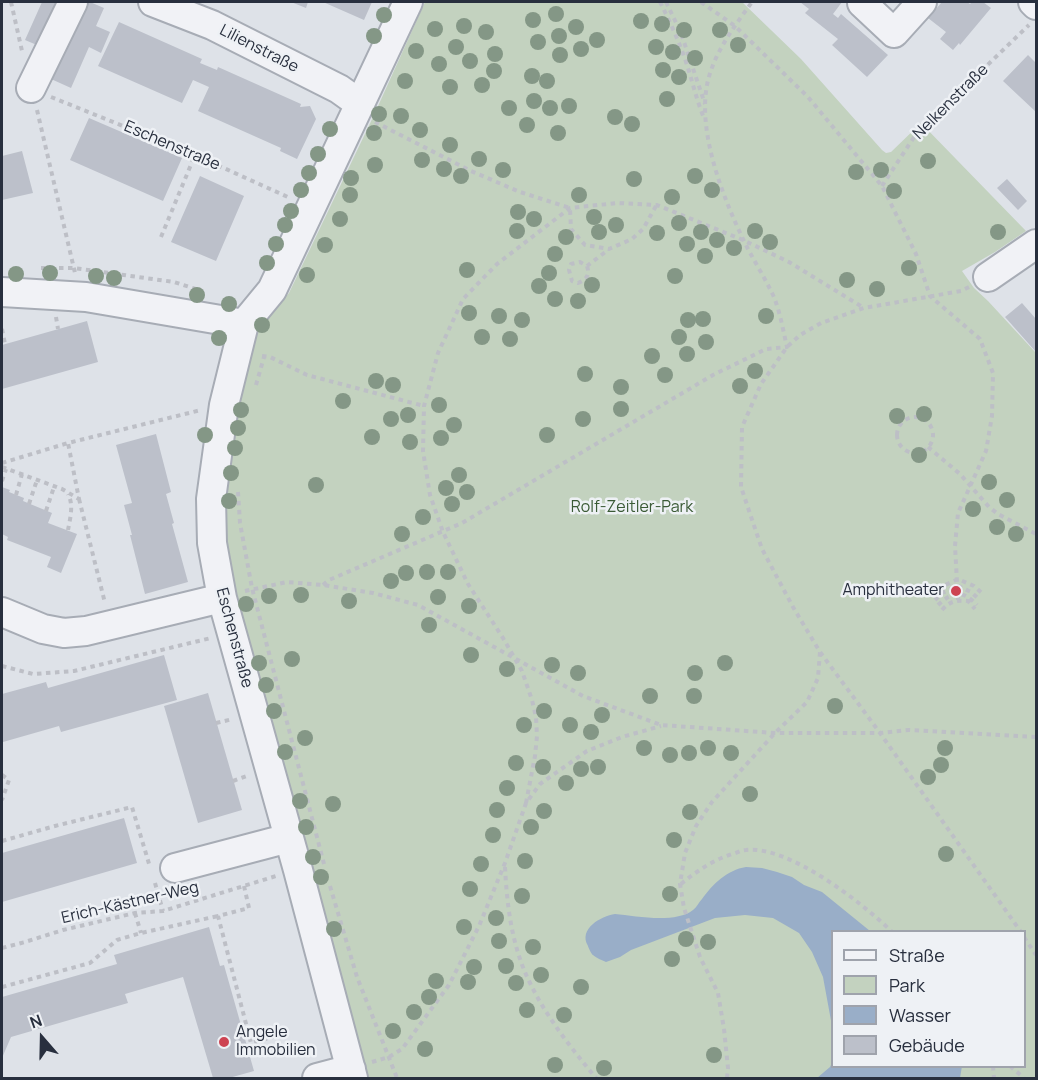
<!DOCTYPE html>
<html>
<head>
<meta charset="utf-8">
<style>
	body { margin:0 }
	#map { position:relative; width:1038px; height:1080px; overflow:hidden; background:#dee2e8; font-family:Manrope,sans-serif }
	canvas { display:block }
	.frame { position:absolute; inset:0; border:3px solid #282f3e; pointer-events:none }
	.legend { position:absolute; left:831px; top:930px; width:195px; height:138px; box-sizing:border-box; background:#eef1f5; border:2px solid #9fa3ac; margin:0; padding:8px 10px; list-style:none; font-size:18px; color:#282f3e }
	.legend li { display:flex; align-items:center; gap:12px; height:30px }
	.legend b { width:30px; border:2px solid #9fa3ac }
	.north { position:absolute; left:12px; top:1008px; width:60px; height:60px; -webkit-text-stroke:4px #eef1f5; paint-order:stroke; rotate:340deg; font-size:16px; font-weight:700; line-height:24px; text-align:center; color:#282f3e }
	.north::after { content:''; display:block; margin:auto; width:21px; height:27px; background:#282f3e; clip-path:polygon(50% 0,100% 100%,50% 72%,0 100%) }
</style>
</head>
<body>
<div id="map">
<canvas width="1038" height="1080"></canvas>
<div class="frame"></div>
<ul class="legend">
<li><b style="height:8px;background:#f1f2f6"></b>Straße</li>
<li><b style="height:16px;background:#c3d2bf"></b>Park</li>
<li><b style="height:16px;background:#99aec8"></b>Wasser</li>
<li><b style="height:16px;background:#bcc0ca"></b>Gebäude</li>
</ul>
<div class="north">N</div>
</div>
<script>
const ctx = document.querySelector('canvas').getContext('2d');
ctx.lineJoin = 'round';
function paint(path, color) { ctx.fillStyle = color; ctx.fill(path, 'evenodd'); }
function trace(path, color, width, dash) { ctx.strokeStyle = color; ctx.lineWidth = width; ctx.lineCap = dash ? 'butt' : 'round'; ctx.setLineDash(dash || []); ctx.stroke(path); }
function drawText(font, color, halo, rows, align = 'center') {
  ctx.font = font + ' Manrope,sans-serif'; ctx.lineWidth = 5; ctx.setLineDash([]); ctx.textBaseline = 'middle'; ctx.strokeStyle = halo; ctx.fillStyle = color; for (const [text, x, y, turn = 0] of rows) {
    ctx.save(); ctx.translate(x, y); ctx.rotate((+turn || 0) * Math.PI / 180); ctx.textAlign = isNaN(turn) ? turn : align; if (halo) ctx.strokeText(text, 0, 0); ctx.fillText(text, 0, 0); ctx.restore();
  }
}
paint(new Path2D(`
	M 425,2 L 742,2 L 801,59 L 882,150 L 886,153 L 891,152 L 921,123 L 1026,231 L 995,252 L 962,271 L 974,288 L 988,301 L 1036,353 L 1036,1078 L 365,1078 L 354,1042 L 357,1036 L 241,611 L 234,600 L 223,553 L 223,503 L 248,336 L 289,293 L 374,115 ZM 832,932 L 1024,932 L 1024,1066 L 832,1066 Z`), '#c3d2bf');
paint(new Path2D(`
	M 746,867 L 762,868 L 777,872 L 792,877 L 804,885 L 822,892 L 870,931 L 832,932 L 832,1026 L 823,977 L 812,952 L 799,933 L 773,918 L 745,915 L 715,918 L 631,950 L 620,957 L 606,962 C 602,960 596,958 593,955 C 592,955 588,947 588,946 C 578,929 601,916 615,914 C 636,916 675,924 693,910 C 697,907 699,902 702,899 C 713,884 727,870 746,867 Z
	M 832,1063 L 832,1066 L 962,1066 L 960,1078 L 817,1078 L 830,1067 Z`), '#99aec8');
paint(new Path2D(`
	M 42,2 L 64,2 L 44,48 L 25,40 Z
	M 85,2 L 90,2 L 104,8 L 96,26 L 110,32 L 101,53 L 89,47 L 71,88 L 51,79 Z
	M 291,2 L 308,2 L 306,8 Z
	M 323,2 L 372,2 L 364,20 Z
	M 800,2 L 842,2 L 833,14 L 838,18 L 841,14 L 888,55 L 867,77 L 832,45 L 838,39 L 805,13 L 809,9 Z
	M 942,2 L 967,2 L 970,4 L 972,2 L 983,2 L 991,8 L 960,45 L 959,43 L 953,50 L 940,39 L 946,32 L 928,18 Z
	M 119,22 L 202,59 L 200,63 L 217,70 L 218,67 L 301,104 L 300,107 L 310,106 L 316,119 L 297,159 L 280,151 L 281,148 L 198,111 L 209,87 L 193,80 L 182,103 L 98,66 Z
	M 1028,55 L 1036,63 L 1036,112 L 1003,81 Z
	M 89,118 L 182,158 L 163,201 L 70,160 Z
	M 22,151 L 33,193 L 2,200 L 2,156 Z
	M 200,176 L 244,196 L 216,261 L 171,242 Z
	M 1007,179 L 1027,201 L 1018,210 L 997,188 Z
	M 1022,303 L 1036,319 L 1036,352 L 1005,317 Z
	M 87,321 L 98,362 L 2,389 L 2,345 Z
	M 156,434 L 171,492 L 166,494 L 174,523 L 172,524 L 188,582 L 145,594 L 130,535 L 132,535 L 124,505 L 132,503 L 116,445 Z
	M 2,487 L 10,490 L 9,492 L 24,498 L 23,501 L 52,513 L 48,523 L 77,534 L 61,573 L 47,567 L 51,557 L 7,540 L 8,537 L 2,534 Z
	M 164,655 L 177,700 L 61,732 L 59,726 L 3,742 L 2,694 L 46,682 L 48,688 Z
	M 208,693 L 242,810 L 198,823 L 164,706 Z
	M 124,818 L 137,863 L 2,902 L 2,853 Z
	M 209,927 L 220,966 L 224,965 L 254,1071 L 229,1078 L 213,1078 L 183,977 L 125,994 L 128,1003 L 11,1037 L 2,1058 L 2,997 L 117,964 L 114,955 Z`), '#bcc0ca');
const minor = new Path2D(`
	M 153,2 L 212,25 L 339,89 L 360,104
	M 863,2 L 862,3 L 894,33 L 922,2
	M 1033,2 L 1036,5
	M 31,88 L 73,2
	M 988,277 L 1036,244
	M 2,292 L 86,297 L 244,324
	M 2,612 L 43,629 L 64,633 L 86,631 L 222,598
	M 175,868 L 289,838
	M 317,1078 L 351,1069
	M 353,1078 L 298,870 L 222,598 L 212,543 L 211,499 L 224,405 L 244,324 L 272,290 L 408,2`);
trace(minor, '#a7acb5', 32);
trace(new Path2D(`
	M 11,2 L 22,51
	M 660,2 C 669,20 678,39 685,59 C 692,79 696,99 704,118
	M 666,2 L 681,33 L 705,104
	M 701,2 L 735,26 L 808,97 L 882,186 L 916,254 L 930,296 L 980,339 L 993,373 L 992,416 L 986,451 L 958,513 L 955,546 L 958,600
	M 51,97 L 195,155 L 290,198
	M 37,110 L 75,273
	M 375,122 L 471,171 L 520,192 L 570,208 L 571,229 L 585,245 L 609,249 L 632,239 L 643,229 L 656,206
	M 882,186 L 916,134 L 1029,25
	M 161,237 L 195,155
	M 587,266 C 590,275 587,279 578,283 L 572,281 L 569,270 L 571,264 L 580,262 L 587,266 L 608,250
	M 41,268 L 74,268 L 174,282 L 199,290
	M 969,287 L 961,291 L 864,308 L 821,323 L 800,335 L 787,347 L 761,384 L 742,427 L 741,487 L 762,549 L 793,607 L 820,652 L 880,733 L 1021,932
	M 56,317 L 58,329
	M 2,329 L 5,344
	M 262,356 L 270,357 L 307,375 L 424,406
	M 256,385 L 264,357
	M897 435a18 18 0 1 1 36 0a18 18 0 1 1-36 0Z
	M 928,447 L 960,474 L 989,507 L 998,514 L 1036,534
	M 2,463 L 68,443
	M 2,467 L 62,489 L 79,499 L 68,443 L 201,410
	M 2,481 L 6,469
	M 238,492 L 240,523 L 252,588 L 324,864
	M 16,495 L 22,474
	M 79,499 L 105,603
	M 29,504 L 37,480
	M 46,511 L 54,487
	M 68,530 C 70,519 74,505 68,494
	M 323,585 L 329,580 L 462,523 L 713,375 L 766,349 L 787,347 C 783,330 780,311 773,295 C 764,276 752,258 743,239 C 722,195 698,133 707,85 C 713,54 734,27 752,2
	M 245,591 L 287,582 L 323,585 L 373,593 L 418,605 L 583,696 L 661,725 L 775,733 L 880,733 L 909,730 L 1036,737
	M 931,595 L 939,588 L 958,579 L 974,586 L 983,594
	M 935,600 L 942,593 L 958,586 L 971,592 L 980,600
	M 938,605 C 953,591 963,590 977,605
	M 942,610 C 950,601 956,600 968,601 L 975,609
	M 2,666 L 33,674 L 74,671 L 211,638
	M 216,723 L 233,719
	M 2,775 L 9,780 L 2,800
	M 233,781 L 247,776
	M 526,803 L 535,756 L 537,736 L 536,717 L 532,700 L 522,671 L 503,638 L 468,584 L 443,532 L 430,495 L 423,451 L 424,406 L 438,353 L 463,299 L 497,264 L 570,208 L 617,203 L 657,205 L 743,240 L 789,262 L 864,308
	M 2,841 L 55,826 L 132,807 L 150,867
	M 505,867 C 507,907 512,947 530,983 C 547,1018 572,1049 596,1078
	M 155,883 L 163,911
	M 681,884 C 697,871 713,860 732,854 C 737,853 741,850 746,850 C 788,845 863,903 892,932
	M 244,886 L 249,908 L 218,916 L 251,1043 L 284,1034
	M 330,886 L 357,977 L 397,1078
	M 135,913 L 141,933
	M 1024,937 L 1036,955
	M 2,948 L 25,942 L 63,930 L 135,913 L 163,911 L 276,876
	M 2,987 L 90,963 L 117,940 L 141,933 L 218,916
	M 372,1062 L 389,1057 L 402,1049 L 449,985 L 479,926 L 505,863 L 526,803 L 540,784 L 587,751 L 622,737 L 661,726
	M 993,1066 L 994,1078
	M 1010,1066 L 1024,1078
	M 727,1078 L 728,1068 L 724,1029 L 718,993 L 700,957 L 684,908 L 680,884 L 685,853 L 696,826 L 712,802 L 775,733 L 807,702 L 818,678 L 820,652`), '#bdbfc6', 4, [4.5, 4.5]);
trace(minor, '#f1f2f6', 28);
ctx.fillStyle = '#849786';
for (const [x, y] of [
	[556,14],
	[384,15],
	[533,20],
	[641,21],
	[662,24],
	[464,26],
	[576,27],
	[435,29],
	[684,30],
	[720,30],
	[486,32],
	[374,36],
	[559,36],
	[597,40],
	[538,42],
	[738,45],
	[456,47],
	[656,47],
	[581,49],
	[416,51],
	[673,52],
	[495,54],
	[560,55],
	[695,58],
	[470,61],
	[439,64],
	[663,70],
	[494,71],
	[532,76],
	[679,77],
	[405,81],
	[547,81],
	[482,85],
	[450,87],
	[667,99],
	[534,101],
	[569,106],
	[509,108],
	[550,108],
	[379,114],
	[401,116],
	[615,117],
	[632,124],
	[527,125],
	[330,129],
	[420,130],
	[374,133],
	[558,133],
	[450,145],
	[318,154],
	[479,159],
	[422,160],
	[928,161],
	[375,165],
	[444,169],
	[503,170],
	[881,170],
	[856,172],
	[309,173],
	[461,176],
	[695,176],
	[351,178],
	[634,179],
	[301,190],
	[712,190],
	[894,191],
	[350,195],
	[579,195],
	[672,197],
	[291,211],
	[518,212],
	[594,217],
	[340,219],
	[534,219],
	[679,223],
	[285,225],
	[616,225],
	[517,231],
	[755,231],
	[599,232],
	[701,232],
	[998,232],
	[657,233],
	[566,237],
	[717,240],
	[770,242],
	[276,244],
	[687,244],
	[325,245],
	[734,248],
	[555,254],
	[705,256],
	[267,263],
	[909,268],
	[467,270],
	[50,273],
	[549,273],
	[16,274],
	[307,275],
	[96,276],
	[675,276],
	[114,278],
	[847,280],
	[592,285],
	[539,286],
	[877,289],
	[197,295],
	[555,299],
	[578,301],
	[229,304],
	[469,313],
	[499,316],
	[766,316],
	[703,319],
	[522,320],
	[688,320],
	[262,325],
	[482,337],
	[679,337],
	[219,338],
	[510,339],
	[706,342],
	[687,354],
	[652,356],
	[755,371],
	[585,374],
	[665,375],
	[376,381],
	[393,385],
	[740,386],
	[621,387],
	[343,401],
	[439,405],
	[621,409],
	[241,410],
	[924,414],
	[408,415],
	[897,416],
	[391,419],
	[583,419],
	[454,425],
	[238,428],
	[205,435],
	[547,435],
	[372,437],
	[441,438],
	[410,442],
	[235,448],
	[919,455],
	[231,473],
	[459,475],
	[989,482],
	[316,485],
	[446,488],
	[467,492],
	[1007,500],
	[229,501],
	[452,504],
	[973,509],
	[423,517],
	[997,527],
	[402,534],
	[1016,534],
	[427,572],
	[448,572],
	[406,573],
	[391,581],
	[301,595],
	[269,596],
	[438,597],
	[349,601],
	[246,604],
	[469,606],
	[429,625],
	[471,655],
	[292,659],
	[259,663],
	[725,663],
	[552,665],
	[507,669],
	[578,673],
	[695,673],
	[266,685],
	[650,696],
	[694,696],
	[835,706],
	[274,711],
	[544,711],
	[602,715],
	[524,725],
	[570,725],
	[591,732],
	[305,738],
	[644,748],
	[708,748],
	[945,748],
	[285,752],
	[689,753],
	[731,753],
	[670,755],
	[516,763],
	[941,765],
	[543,767],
	[598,767],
	[581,769],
	[928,777],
	[566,783],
	[507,788],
	[750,794],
	[300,801],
	[333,804],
	[497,810],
	[544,811],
	[690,812],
	[306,827],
	[531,827],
	[493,835],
	[674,840],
	[946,854],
	[313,857],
	[525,861],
	[481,864],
	[321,877],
	[470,889],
	[670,894],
	[522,896],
	[496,918],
	[464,927],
	[334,929],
	[686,939],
	[499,941],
	[708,942],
	[533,947],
	[672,959],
	[506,966],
	[474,967],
	[541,975],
	[436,981],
	[468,982],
	[516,983],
	[581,987],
	[429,997],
	[527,1010],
	[414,1012],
	[564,1015],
	[393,1031],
	[425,1049],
	[714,1055],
	[555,1065],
	[604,1068]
]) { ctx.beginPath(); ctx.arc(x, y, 8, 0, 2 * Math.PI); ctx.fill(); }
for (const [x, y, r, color] of [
	[956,591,6,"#cd4352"],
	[224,1042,6,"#cd4352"]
]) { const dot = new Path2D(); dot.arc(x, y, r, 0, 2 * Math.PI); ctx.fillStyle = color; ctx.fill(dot); trace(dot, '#eef1f5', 2); }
drawText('16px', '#282f3e', '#eef1f5', [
	["Lilienstraße",259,49,27],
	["Nelkenstraße",951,102,-45],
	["Eschenstraße",172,146,23],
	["Eschenstraße",234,638,75],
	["Erich-Kästner-Weg",130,903,-13]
]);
drawText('16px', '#3a5a35', '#eef1f5', [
	["Rolf-Zeitler-Park",632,508]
]);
drawText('16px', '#282f3e', '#eef1f5', [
	["Amphitheater",944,591],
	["Angele",236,1033,"left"],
	["Immobilien",236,1051,"left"]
], 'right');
</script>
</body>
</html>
